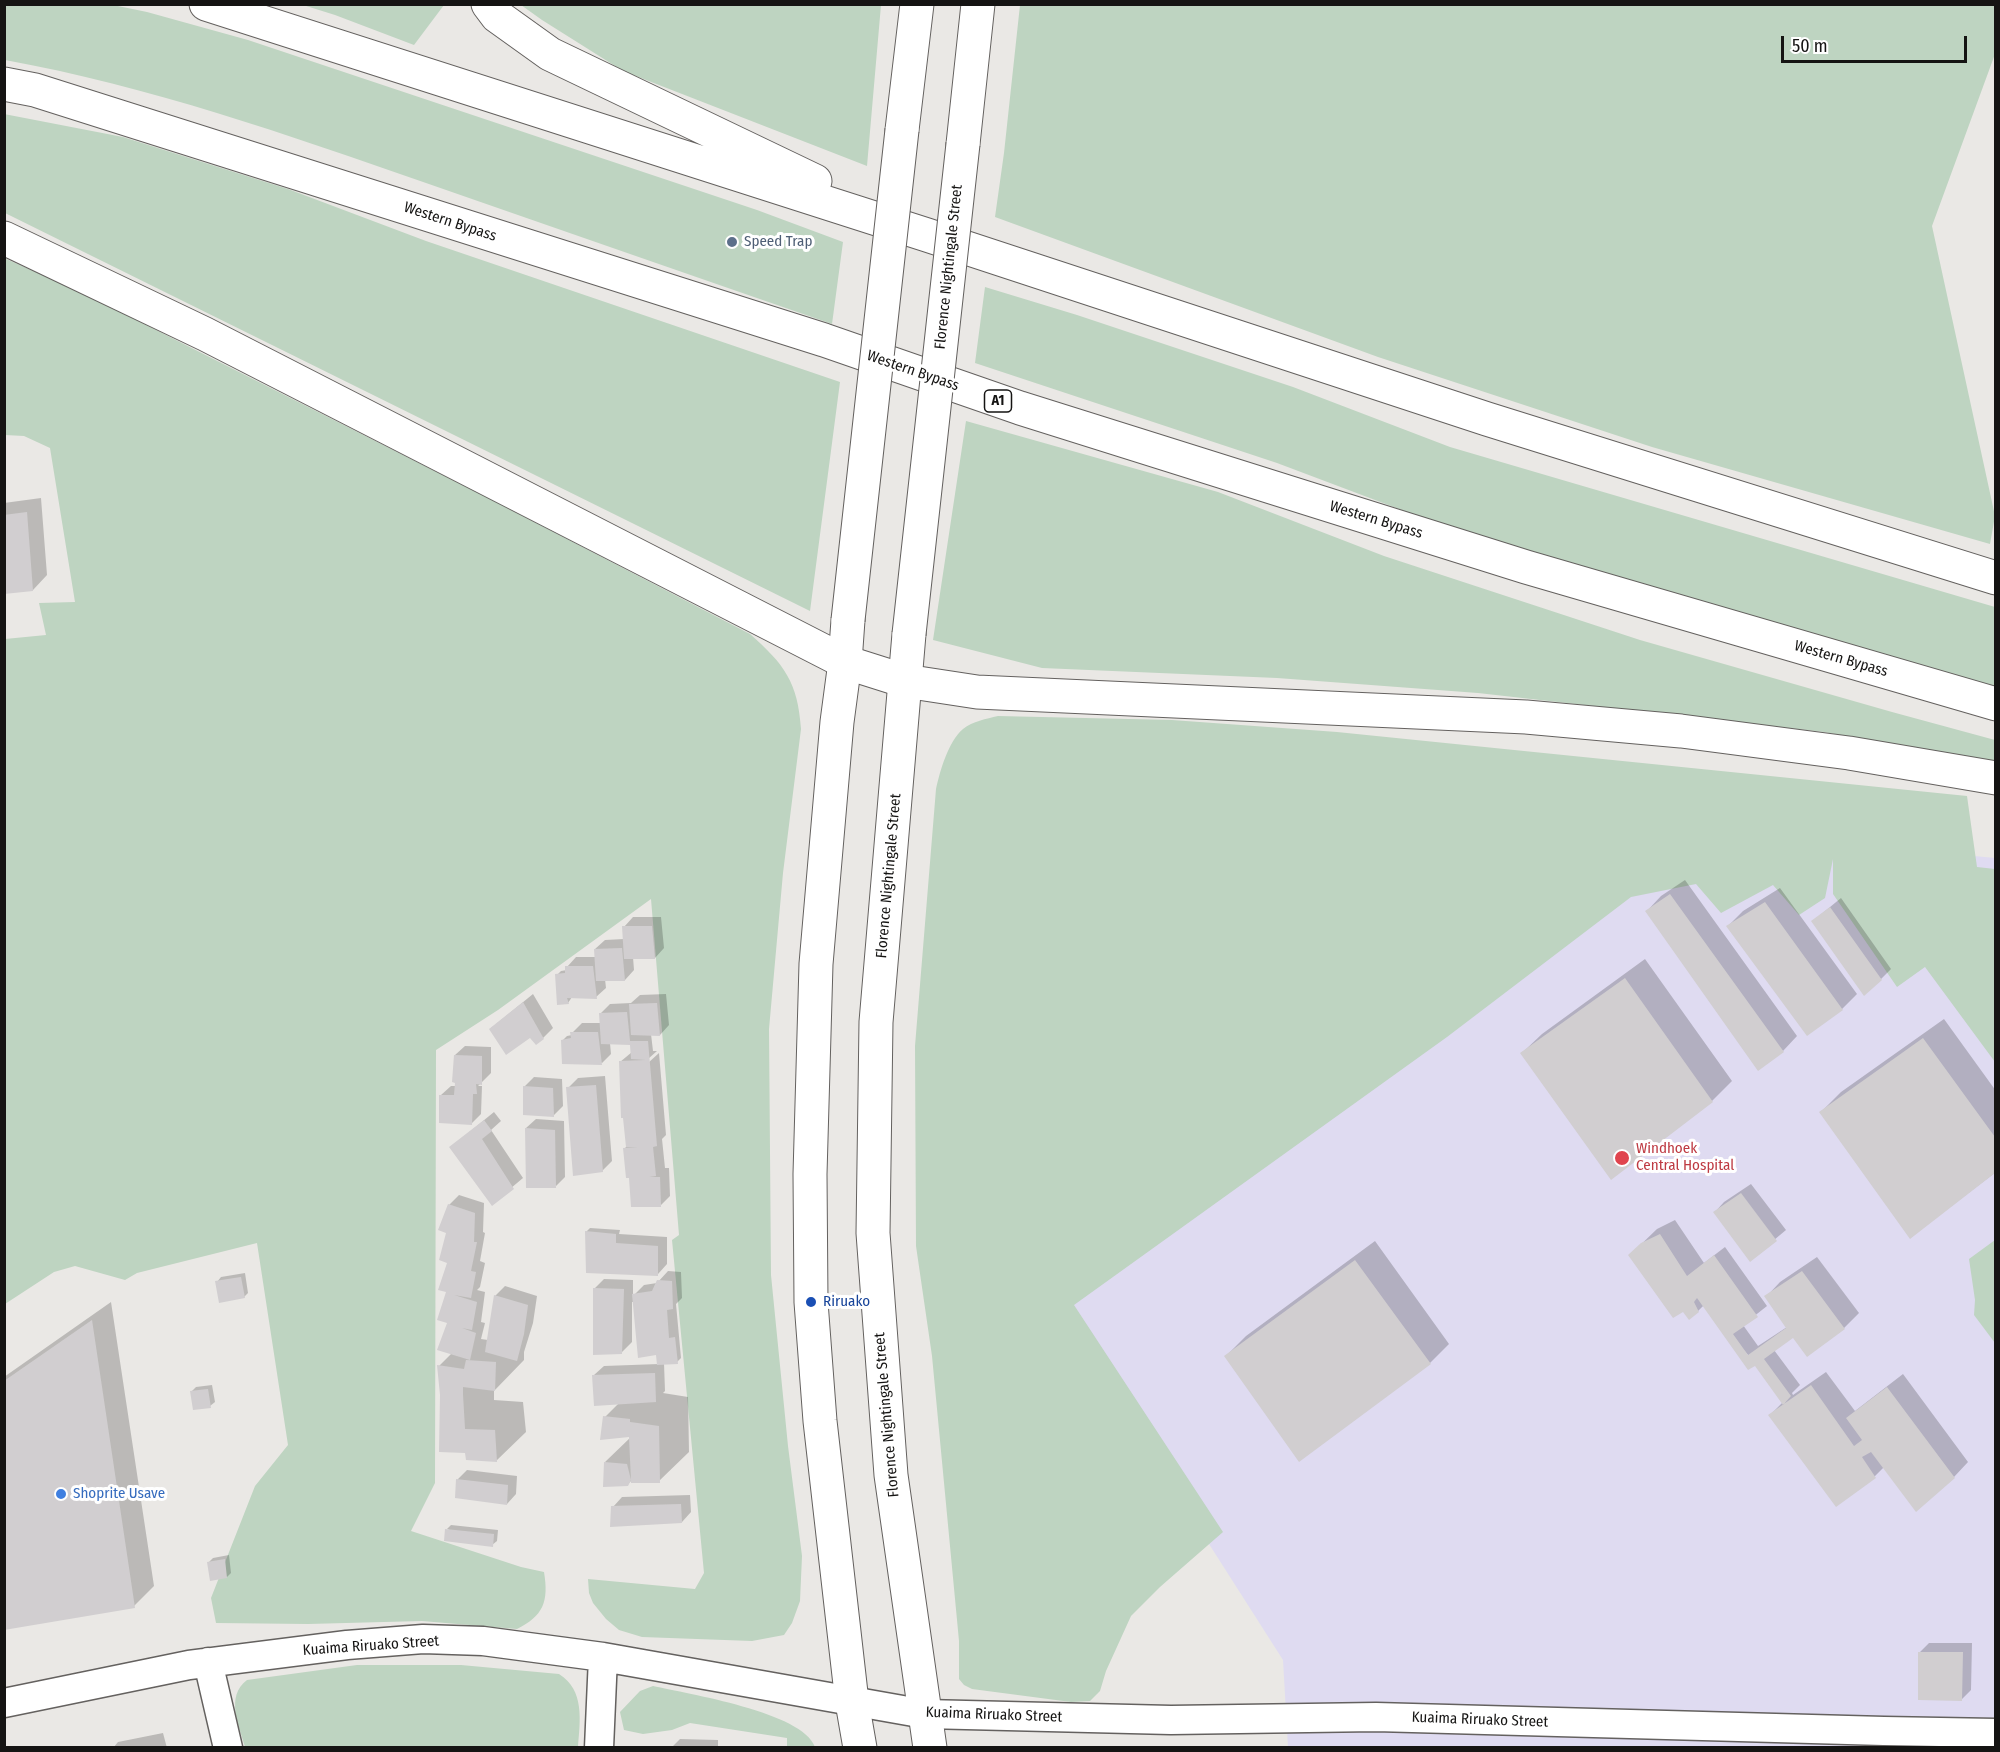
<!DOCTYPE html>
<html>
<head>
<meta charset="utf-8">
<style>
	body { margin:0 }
	#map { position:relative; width:2000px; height:1752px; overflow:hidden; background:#eae8e5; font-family:"Fira Sans Condensed",sans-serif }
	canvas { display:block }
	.frame { position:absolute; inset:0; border:6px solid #151413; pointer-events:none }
	.scale { position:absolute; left:1781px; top:36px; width:186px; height:27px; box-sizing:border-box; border:3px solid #151413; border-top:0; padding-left:8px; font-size:18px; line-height:21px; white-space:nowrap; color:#151413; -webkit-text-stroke:4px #fff; paint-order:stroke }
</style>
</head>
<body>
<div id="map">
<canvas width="2000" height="1752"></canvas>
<div class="frame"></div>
<div class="scale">50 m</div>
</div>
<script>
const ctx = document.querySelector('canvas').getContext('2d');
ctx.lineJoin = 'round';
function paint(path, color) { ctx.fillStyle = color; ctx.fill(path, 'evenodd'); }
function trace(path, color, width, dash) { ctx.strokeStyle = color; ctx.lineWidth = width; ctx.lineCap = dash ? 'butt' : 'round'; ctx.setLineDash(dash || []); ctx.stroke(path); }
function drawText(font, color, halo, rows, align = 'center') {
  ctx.font = font + ' "Fira Sans Condensed",sans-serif'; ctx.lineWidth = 6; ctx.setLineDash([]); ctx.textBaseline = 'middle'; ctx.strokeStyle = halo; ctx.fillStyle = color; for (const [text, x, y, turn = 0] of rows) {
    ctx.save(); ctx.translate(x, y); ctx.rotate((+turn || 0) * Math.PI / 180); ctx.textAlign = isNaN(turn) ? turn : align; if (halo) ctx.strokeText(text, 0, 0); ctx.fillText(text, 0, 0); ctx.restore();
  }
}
paint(new Path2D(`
	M 1432,804 L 1995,858 L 1995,1747 L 1288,1747 L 1283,1660 L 1054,1301 Z`), '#dfdbf1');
paint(new Path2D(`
	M 4,5 L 113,5 L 147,12 L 248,40 L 757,210 L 843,242 L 832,324 C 696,277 561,230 426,183 C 288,135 149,86 5,60 Z
	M 303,5 L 444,5 L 414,45 L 335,15 Z
	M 521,5 L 881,5 L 867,166 L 623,71 L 542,20 Z
	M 1020,5 L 1995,5 L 1995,54 L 1932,226 L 1995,516 L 1990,544 L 1652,447 L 1378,357 L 995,217 L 1004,153 Z
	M 4,114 L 123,137 L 288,189 L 426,241 L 840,382 L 810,611 L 5,213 Z
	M 4,258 L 81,292 L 492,500 L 750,634 C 784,664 798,682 801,729 L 783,873 L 769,1029 L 771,1275 L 788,1446 L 802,1556 L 800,1601 L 792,1623 L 784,1635 L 752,1641 L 642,1637 L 619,1630 L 606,1619 L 593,1603 L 589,1593 L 588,1579 L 695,1589 L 704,1573 L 672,1240 L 679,1235 L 651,899 L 498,1010 L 436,1050 L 435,1483 L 411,1531 L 521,1567 L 544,1572 C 549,1602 543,1616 517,1629 L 422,1621 L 308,1624 L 216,1623 L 211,1598 L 255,1486 L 288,1445 L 257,1243 L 137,1273 L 125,1280 L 75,1266 L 54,1272 L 5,1304 L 5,639 L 46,635 L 39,603 L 75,602 L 50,448 L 24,436 L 5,435 Z
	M 985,287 L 1077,315 L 1293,387 L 1450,447 L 1995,607 L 1995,692 L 1460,532 L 1277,463 L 975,363 Z
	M 966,421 L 1218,492 L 1384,556 L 1640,640 L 1892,712 L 1995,740 L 1995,764 L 1824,732 L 1478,693 L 1277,678 L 1042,668 L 933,640 Z
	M 998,716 L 1172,720 L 1337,732 L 1967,796 L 1977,867 L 1995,869 L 1995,1062 L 1925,967 L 1897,987 L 1833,894 L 1833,859 L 1825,898 L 1799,915 L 1773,885 L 1721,913 L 1696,884 L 1631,897 L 1447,1037 L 1074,1305 L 1223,1532 L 1160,1587 L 1131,1616 L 1106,1671 L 1100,1691 L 1090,1701 L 1071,1702 L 972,1689 L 964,1685 L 959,1679 L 959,1641 L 932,1356 L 916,1246 L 915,1046 L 936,789 C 940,771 948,742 963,729 C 973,721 986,719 998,716 Z
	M 1995,1240 L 1995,1343 L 1974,1315 L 1975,1300 L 1969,1259 Z
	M 357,1665 L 461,1665 L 559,1674 C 585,1690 580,1721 578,1747 L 245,1747 C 239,1725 225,1697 247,1680 Z
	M 653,1686 C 688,1694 803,1712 815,1747 L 787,1747 L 787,1738 L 690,1723 L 672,1730 L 643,1734 L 624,1730 L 620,1712 L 640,1691 Z`), '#bed4c1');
paint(new Path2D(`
	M 41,498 L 47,575 L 33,590 L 4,593 L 4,503 Z
	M 1685,880 L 1797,1036 L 1783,1051 L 1647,911 L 1661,896 Z
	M 1780,888 L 1857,994 L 1842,1009 L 1808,1034 L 1728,926 L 1743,911 Z
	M 1841,898 L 1891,969 L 1881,979 L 1813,921 Z
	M 633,917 L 661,917 L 664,948 L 655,958 L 633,957 L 634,970 L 625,980 L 605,979 L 606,988 L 596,997 L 572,997 L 568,1003 L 557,975 L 561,971 L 567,970 L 567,967 L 576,957 L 596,957 L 595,949 L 605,940 L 624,939 L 624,927 Z
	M 1645,959 L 1732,1081 L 1712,1101 L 1522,1053 L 1542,1034 Z
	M 533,994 L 553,1028 L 543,1038 L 490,1029 Z
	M 666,994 L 669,1025 L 660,1035 L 651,1034 L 653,1051 L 657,1051 L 648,1059 L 648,1063 L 659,1053 L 666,1135 L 662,1139 L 665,1168 L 669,1168 L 670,1196 L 661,1205 L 631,1176 L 624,1149 L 627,1146 L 620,1062 L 632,1052 L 632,1044 L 610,1043 L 611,1054 L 602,1063 L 563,1040 L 567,1036 L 572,1035 L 572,1033 L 582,1023 L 601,1023 L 601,1013 L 610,1004 L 631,1003 L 640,995 Z
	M 1944,1019 L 1996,1091 L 1996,1172 L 1910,1237 L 1821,1112 L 1841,1092 Z
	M 465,1046 L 491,1047 L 491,1073 L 478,1086 L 482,1086 L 481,1114 L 471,1124 L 441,1095 L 451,1086 L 456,1086 L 455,1055 Z
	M 605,1076 L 612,1161 L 602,1171 L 568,1088 L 578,1078 Z
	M 534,1077 L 562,1079 L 563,1106 L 553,1116 L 524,1087 Z
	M 494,1112 L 501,1121 L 491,1130 L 523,1178 L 492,1204 L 451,1147 Z
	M 536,1119 L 564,1121 L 565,1177 L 556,1186 L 526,1128 Z
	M 1751,1184 L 1786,1230 L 1750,1260 L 1715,1212 L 1724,1202 Z
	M 459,1195 L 484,1203 L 483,1232 L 485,1233 L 480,1261 L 485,1263 L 480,1287 L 477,1290 L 485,1292 L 481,1322 L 485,1323 L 481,1339 L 488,1340 L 495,1296 L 505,1286 L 537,1296 L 533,1323 L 524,1352 L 524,1360 L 494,1391 L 494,1400 L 523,1402 L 526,1432 L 496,1461 L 467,1452 L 441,1395 L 439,1366 L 452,1353 L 448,1291 L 447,1232 L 449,1205 Z
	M 1675,1220 L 1704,1263 L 1725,1247 L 1767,1306 L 1743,1325 L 1758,1346 L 1787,1327 L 1766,1297 L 1780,1282 L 1817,1257 L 1859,1313 L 1844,1328 L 1794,1336 L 1774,1350 L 1800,1385 L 1792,1393 L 1793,1395 L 1826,1372 L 1855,1411 L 1903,1374 L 1968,1462 L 1954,1477 L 1884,1467 L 1875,1476 L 1836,1505 L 1770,1415 L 1783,1402 L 1756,1364 L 1704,1305 L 1698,1311 L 1630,1255 L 1657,1229 Z
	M 590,1228 L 620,1230 L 619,1234 L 667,1237 L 667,1264 L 658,1274 L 586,1232 Z
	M 1375,1241 L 1449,1344 L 1430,1363 L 1226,1356 L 1246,1336 Z
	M 668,1271 L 681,1272 L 682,1298 L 676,1304 L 681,1358 L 677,1362 L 664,1363 L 665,1391 L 663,1393 L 688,1397 L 689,1452 L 659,1481 L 631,1481 L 627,1485 L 605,1462 L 632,1436 L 605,1417 L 619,1403 L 594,1375 L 604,1366 L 659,1364 L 657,1356 L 635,1302 L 632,1302 L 632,1342 L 622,1352 L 594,1289 L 604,1279 L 633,1280 L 633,1296 L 644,1285 L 657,1283 Z
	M 245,1273 L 248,1293 L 244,1297 L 217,1282 L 221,1277 Z
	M 111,1302 L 154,1586 L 134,1606 L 4,1628 L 4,1377 Z
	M 212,1385 L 215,1402 L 210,1406 L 192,1391 L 196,1387 Z
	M 467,1470 L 517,1476 L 516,1494 L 507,1504 L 457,1480 Z
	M 690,1495 L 691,1512 L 682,1522 L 613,1507 L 622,1497 Z
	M 451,1525 L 498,1530 L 497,1541 L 492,1545 L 447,1529 Z
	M 229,1555 L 231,1573 L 227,1577 L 209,1562 L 213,1558 Z
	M 1929,1643 L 1972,1643 L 1971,1690 L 1962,1699 L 1920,1652 Z
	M 163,1733 L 167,1748 L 113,1748 L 118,1742 Z
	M 680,1739 L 718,1740 L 718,1748 L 671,1748 Z`), '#0003');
paint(new Path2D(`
	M 27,512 L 33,591 L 4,594 L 4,515 Z
	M 1670,894 L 1784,1052 L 1758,1071 L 1645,911 Z
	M 1765,902 L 1843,1010 L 1807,1036 L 1726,926 Z
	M 1830,907 L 1882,980 L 1864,996 L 1811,921 Z
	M 622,926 L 652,926 L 655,959 L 624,959 Z
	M 622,948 L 625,981 L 596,981 L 594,949 Z
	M 565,966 L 593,966 L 597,999 L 567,998 L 569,1004 L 557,1005 L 555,974 L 565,973 Z
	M 1625,978 L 1713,1102 L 1611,1180 L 1520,1053 Z
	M 523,1002 L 544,1039 L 536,1045 L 530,1038 L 506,1055 L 489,1029 Z
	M 657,1003 L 660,1036 L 631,1035 L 629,1004 Z
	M 627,1012 L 630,1041 L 648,1041 L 657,1146 L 653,1147 L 656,1176 L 649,1177 L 660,1177 L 661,1207 L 631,1207 L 629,1178 L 626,1178 L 623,1148 L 638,1147 L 626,1147 L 623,1118 L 621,1118 L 619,1061 L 646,1060 L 631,1059 L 630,1045 L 601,1044 L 599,1013 Z
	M 570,1032 L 598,1032 L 602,1065 L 562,1064 L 561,1040 L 571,1038 Z
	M 1923,1038 L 1995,1137 L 1995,1173 L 1910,1239 L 1819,1112 Z
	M 454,1055 L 482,1056 L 482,1085 L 476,1084 L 477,1094 L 473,1094 L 472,1125 L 439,1123 L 439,1095 L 454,1095 L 455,1083 L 452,1082 Z
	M 596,1085 L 603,1172 L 573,1176 L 566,1087 Z
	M 523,1086 L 553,1088 L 554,1117 L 523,1115 Z
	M 484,1120 L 492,1131 L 482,1139 L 514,1189 L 492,1206 L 449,1147 Z
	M 525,1128 L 555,1130 L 556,1188 L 526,1188 Z
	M 1741,1193 L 1777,1241 L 1750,1262 L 1713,1212 Z
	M 448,1204 L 475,1213 L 474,1242 L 477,1242 L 471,1271 L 476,1272 L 471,1298 L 454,1295 L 477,1302 L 472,1330 L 462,1328 L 476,1333 L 470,1360 L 437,1350 L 447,1323 L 437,1320 L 446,1292 L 438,1290 L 447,1263 L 439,1260 L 446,1233 L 438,1230 Z
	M 585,1231 L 616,1234 L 616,1243 L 658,1246 L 658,1276 L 586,1273 Z
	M 1660,1234 L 1687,1276 L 1714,1255 L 1758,1317 L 1733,1334 L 1748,1355 L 1786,1328 L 1764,1296 L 1802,1271 L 1845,1329 L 1807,1357 L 1793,1338 L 1764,1359 L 1791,1396 L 1783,1405 L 1755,1366 L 1748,1370 L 1697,1298 L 1694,1302 L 1699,1312 L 1689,1320 L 1683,1312 L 1673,1318 L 1628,1255 L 1641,1243 Z
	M 1355,1260 L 1431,1364 L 1299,1462 L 1224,1356 Z
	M 241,1277 L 245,1298 L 219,1303 L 215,1281 Z
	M 657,1280 L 672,1281 L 673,1309 L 667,1310 L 669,1338 L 675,1337 L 678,1364 L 657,1365 L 656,1355 L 638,1358 L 632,1294 L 652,1291 Z
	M 593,1288 L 624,1289 L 622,1354 L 593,1355 Z
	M 494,1295 L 528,1305 L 524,1334 L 517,1361 L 485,1352 Z
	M 92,1320 L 135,1608 L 4,1630 L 4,1381 Z
	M 466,1360 L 496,1362 L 495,1391 L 463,1387 L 463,1395 L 465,1429 L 495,1430 L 497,1462 L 466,1460 L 465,1453 L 439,1452 L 440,1395 L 437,1365 L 464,1369 Z
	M 655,1373 L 656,1402 L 594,1406 L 592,1375 Z
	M 1811,1385 L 1854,1446 L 1862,1440 L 1846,1418 L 1887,1387 L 1955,1478 L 1916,1512 L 1871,1452 L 1862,1457 L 1876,1478 L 1836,1507 L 1768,1415 Z
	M 208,1389 L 211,1408 L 193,1410 L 190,1391 Z
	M 603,1416 L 630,1419 L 630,1422 L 659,1426 L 660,1483 L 631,1483 L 631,1480 L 628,1486 L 603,1487 L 604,1462 L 627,1464 L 631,1480 L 629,1437 L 600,1440 Z
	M 456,1479 L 508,1485 L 507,1505 L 455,1498 Z
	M 681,1504 L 682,1523 L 610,1527 L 611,1506 Z
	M 445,1529 L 494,1534 L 493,1547 L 444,1541 Z
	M 225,1559 L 227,1578 L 210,1581 L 207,1562 Z
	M 1918,1652 L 1963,1652 L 1962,1701 L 1918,1700 Z`), '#d1ced0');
const minor = new Path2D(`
	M 208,1662 L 228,1748
	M 4,1703 L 189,1665 L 347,1645 L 423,1639 L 483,1641 L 603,1657 L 925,1714 L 1171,1720 L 1376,1717 L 1884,1731 L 1996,1733
	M 599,1748 L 603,1657`);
const major = new Path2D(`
	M 902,130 L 917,4
	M 963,144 L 978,4
	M 848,620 L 845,662 L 837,722 L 816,964 L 810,1174 L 811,1302 L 820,1421 L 852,1702 L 860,1748
	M 909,634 L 876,1022 L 873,1233 L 891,1475 L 930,1748`);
const highway = new Path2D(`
	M 206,4 L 927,235 L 1487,419 L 1996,578
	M 488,4 L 497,16 L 550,54 L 815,181
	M 4,84 L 35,90 L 824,340 L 1020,408 L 1526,567 L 1996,704
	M 4,238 L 205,334 L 845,662 L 905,681 L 977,692 L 1526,717 L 1681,731 L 1849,753 L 1996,778`);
trace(minor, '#64615f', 31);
trace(major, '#64615f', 35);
trace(highway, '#64615f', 35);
trace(minor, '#fff', 28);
trace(major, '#fff', 33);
trace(highway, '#fff', 33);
const majorBridge = new Path2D(`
	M 848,620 L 902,130
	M 909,634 L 963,144`);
trace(majorBridge, '#64615f', 35, []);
trace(majorBridge, '#fff', 33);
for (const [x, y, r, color] of [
	[732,242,6,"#5c6f8a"],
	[1622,1158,8,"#e0444e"],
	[811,1302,6,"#1a4fb4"],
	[61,1494,6,"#3f7fe0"]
]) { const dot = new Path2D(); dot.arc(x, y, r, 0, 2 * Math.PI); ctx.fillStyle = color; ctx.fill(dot); trace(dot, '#fff', 2); }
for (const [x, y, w] of [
	[998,401,27]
]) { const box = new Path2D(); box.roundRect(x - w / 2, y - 11, w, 22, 4.5); ctx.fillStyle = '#fff'; ctx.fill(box); trace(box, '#151413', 1.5); }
drawText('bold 14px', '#151413', null, [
	["A1",998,401]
]);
drawText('15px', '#151413', '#fff', [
	["Western Bypass",450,222,18],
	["Florence Nightingale Street",949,267,-84],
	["Western Bypass",913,371,19],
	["Western Bypass",1376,520,17],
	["Western Bypass",1841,659,16],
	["Florence Nightingale Street",889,876,-85],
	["Florence Nightingale Street",887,1415,-95],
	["Kuaima Riruako Street",371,1646,-4],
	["Kuaima Riruako Street",994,1715,2],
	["Kuaima Riruako Street",1480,1720,2]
]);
drawText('15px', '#4e5e75', '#fff', [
	["Speed Trap",744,242]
], 'left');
drawText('15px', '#be3a42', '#fff', [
	["Windhoek",1636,1149],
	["Central Hospital",1636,1166]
], 'left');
drawText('15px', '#164399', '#fff', [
	["Riruako",823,1302]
], 'left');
drawText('15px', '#366cbe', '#fff', [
	["Shoprite Usave",73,1494]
], 'left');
</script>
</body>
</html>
